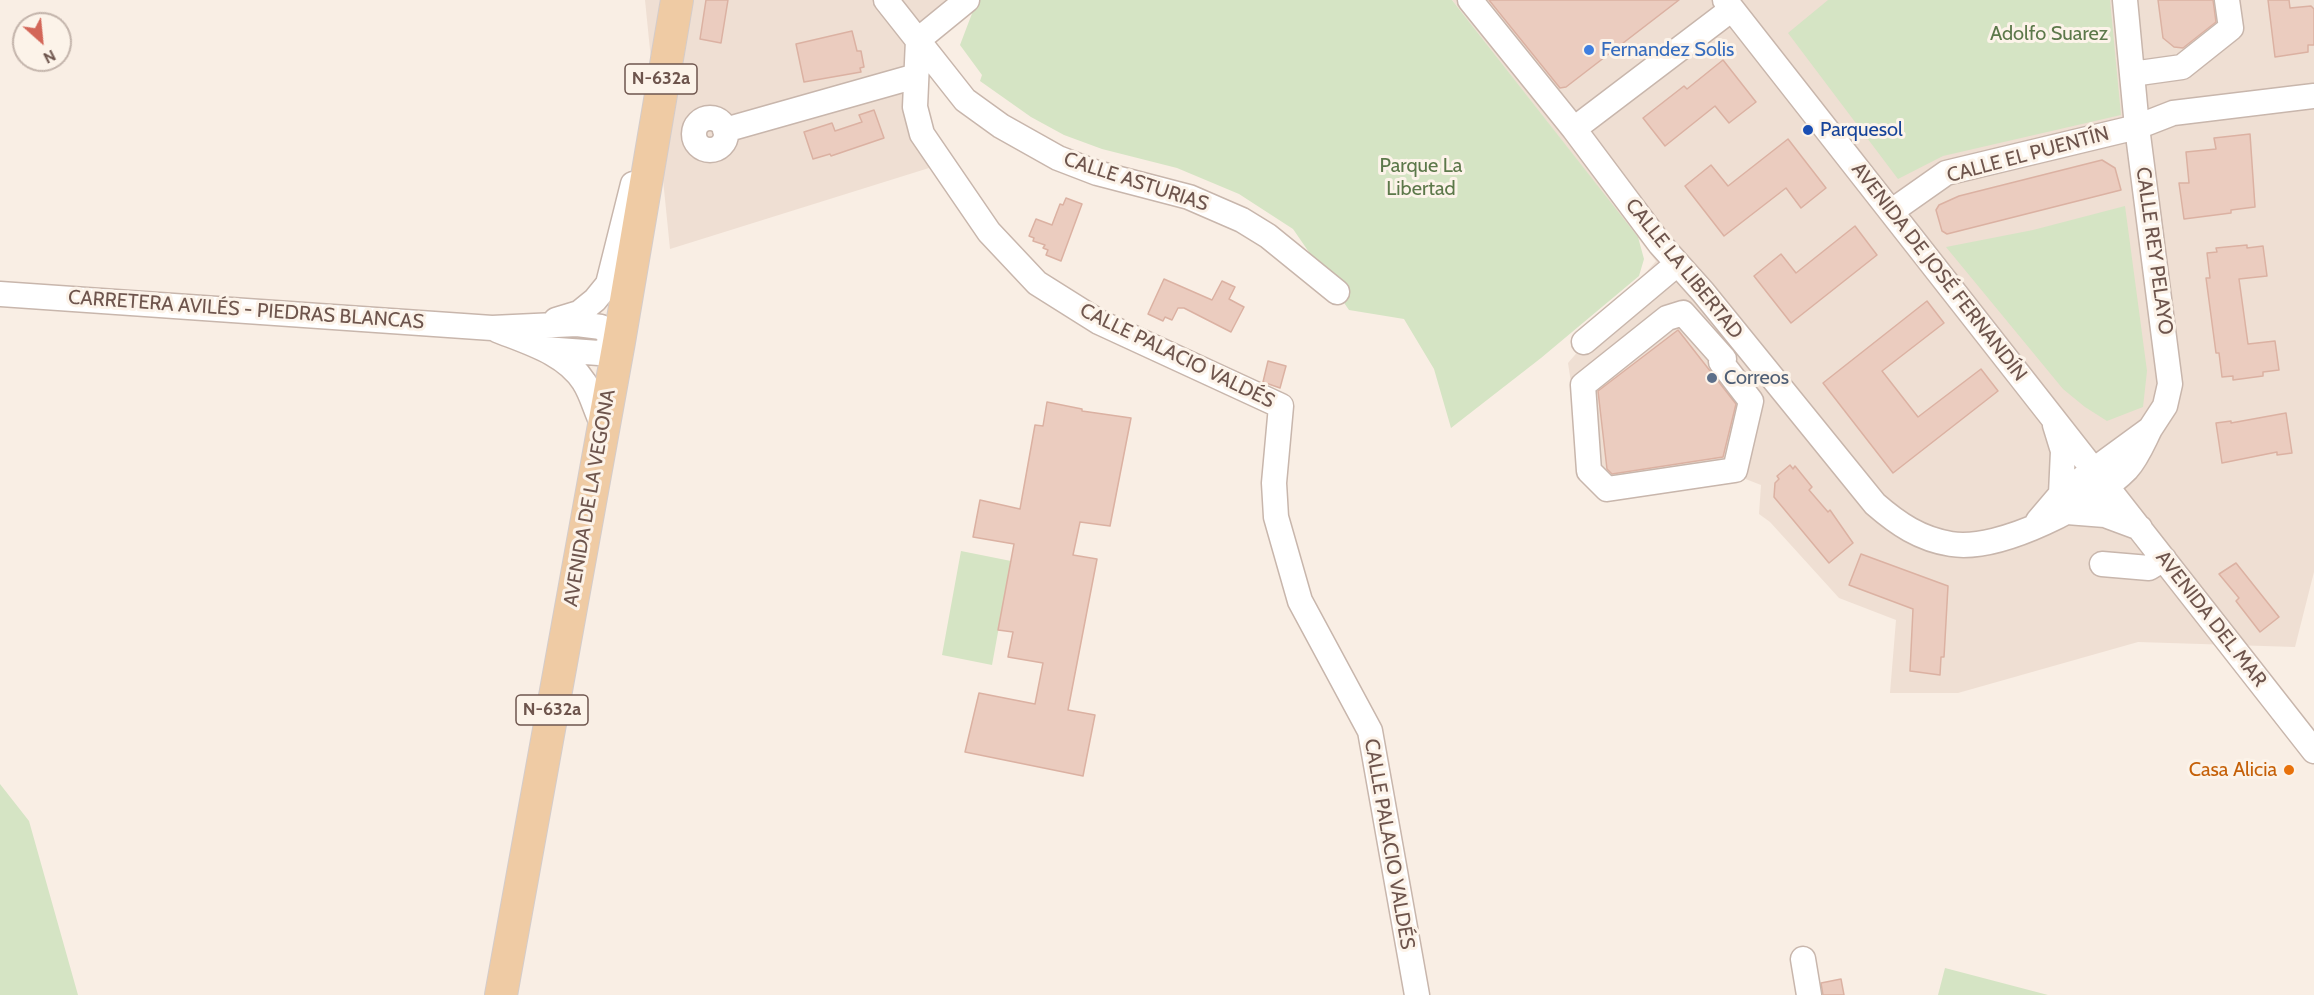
<!DOCTYPE html>
<html>
<head>
<meta charset="utf-8">
<style>
	body { margin:0 }
	#map { position:relative; width:2314px; height:995px; overflow:hidden; background:#f9eee4; font-family:Cabin,sans-serif }
	canvas { display:block }
	.north { position:absolute; left:12px; top:12px; width:60px; height:60px; box-sizing:border-box; background:#fcf3e9; border:2px solid #c3b4ab; border-radius:50%; rotate:153deg; font-size:16px; font-weight:700; line-height:24px; text-align:center; color:#6e554d }
	.north::after { content:''; display:block; margin:auto; width:21px; height:27px; background:#d36658; clip-path:polygon(50% 0,100% 100%,50% 72%,0 100%) }
</style>
</head>
<body>
<div id="map">
<canvas width="2314" height="995"></canvas>
<div class="north">N</div>
</div>
<script>
const ctx = document.querySelector('canvas').getContext('2d');
ctx.lineJoin = 'round';
function paint(path, color) { ctx.fillStyle = color; ctx.fill(path, 'evenodd'); }
function trace(path, color, width, dash) { ctx.strokeStyle = color; ctx.lineWidth = width; ctx.lineCap = dash ? 'butt' : 'round'; ctx.setLineDash(dash || []); ctx.stroke(path); }
function drawText(font, color, halo, rows, align = 'center') {
  ctx.font = font + ' Cabin,sans-serif'; ctx.lineWidth = 6; ctx.setLineDash([]); ctx.textBaseline = 'middle'; ctx.strokeStyle = halo; ctx.fillStyle = color; for (const [text, x, y, turn = 0] of rows) {
    ctx.save(); ctx.translate(x, y); ctx.rotate((+turn || 0) * Math.PI / 180); ctx.textAlign = isNaN(turn) ? turn : align; if (halo) ctx.strokeText(text, 0, 0); ctx.fillText(text, 0, 0); ctx.restore();
  }
}
paint(new Path2D(`
	M 645,0 L 980,0 L 917,46 L 929,168 L 670,249 Z
	M 1452,0 L 2314,0 L 2314,572 L 2295,647 L 2138,642 L 1958,693 L 1890,693 L 1896,620 L 1839,598 L 1770,522 L 1759,514 L 1761,485 L 1743,478 L 1603,495 L 1585,475 L 1568,363 L 1656,261 Z`), '#efdfd3');
paint(new Path2D(`
	M 980,0 L 1452,0 L 1638,237 L 1644,259 L 1639,276 L 1541,358 L 1451,428 L 1434,369 L 1404,319 L 1349,310 L 1293,229 L 1239,194 L 1177,168 L 1102,149 L 1064,135 L 1031,117 L 980,81 L 982,75 L 960,45 L 976,3 Z
	M 1828,0 L 2110,0 L 2121,115 L 1943,156 L 1898,179 L 1788,33 Z
	M 2125,206 L 2147,371 L 2143,407 L 2107,421 L 2085,407 L 2063,389 L 1946,247 L 2033,230 Z
	M 961,551 L 1011,561 L 992,665 L 942,655 Z
	M 0,784 L 29,821 L 78,995 L 0,995 Z
	M 1945,968 L 2048,995 L 1938,995 Z`), '#d5e4c4');
const building = new Path2D(`
	M 706,0 L 728,0 L 721,43 L 700,39 Z
	M 1489,0 L 1679,0 L 1566,87 L 1560,88 Z
	M 2158,0 L 2213,0 L 2216,22 L 2183,48 L 2174,47 L 2163,38 Z
	M 2268,0 L 2289,0 L 2290,8 L 2311,6 L 2314,9 L 2314,45 L 2308,45 L 2308,52 L 2275,57 Z
	M 852,31 L 857,51 L 861,51 L 864,67 L 860,68 L 861,72 L 804,82 L 796,44 Z
	M 1723,60 L 1756,102 L 1729,123 L 1715,106 L 1665,146 L 1643,118 L 1684,86 L 1687,89 Z
	M 874,110 L 884,138 L 831,156 L 830,154 L 813,159 L 804,132 L 832,123 L 835,131 L 862,122 L 859,115 Z
	M 2250,134 L 2255,207 L 2231,210 L 2231,213 L 2184,219 L 2179,183 L 2189,183 L 2186,152 L 2216,149 L 2214,138 Z
	M 1788,139 L 1826,188 L 1801,208 L 1786,188 L 1724,236 L 1685,186 L 1711,165 L 1728,186 Z
	M 2102,160 L 2115,168 L 2121,190 L 1947,234 L 1942,231 L 1936,210 L 1939,205 L 1959,196 Z
	M 1066,198 L 1082,204 L 1061,261 L 1046,255 L 1048,250 L 1043,248 L 1045,245 L 1033,241 L 1034,238 L 1029,236 L 1036,219 L 1052,225 L 1060,204 L 1063,205 Z
	M 1855,226 L 1877,255 L 1791,323 L 1754,276 L 1781,254 L 1796,273 Z
	M 2247,245 L 2247,248 L 2263,246 L 2267,276 L 2239,279 L 2248,344 L 2275,341 L 2279,370 L 2263,372 L 2263,376 L 2233,380 L 2233,376 L 2222,377 L 2219,353 L 2216,353 L 2206,278 L 2210,278 L 2207,253 L 2217,252 L 2216,248 Z
	M 1164,279 L 1212,300 L 1222,281 L 1235,287 L 1229,299 L 1244,307 L 1231,332 L 1184,308 L 1178,308 L 1172,320 L 1165,317 L 1163,321 L 1148,314 Z
	M 1927,301 L 1944,323 L 1882,371 L 1918,417 L 1981,369 L 1998,391 L 1893,473 L 1823,383 Z
	M 1678,330 L 1736,404 L 1723,457 L 1612,474 L 1607,469 L 1598,391 Z
	M 1268,361 L 1286,366 L 1280,388 L 1263,382 Z
	M 1047,402 L 1082,409 L 1082,411 L 1131,418 L 1110,526 L 1080,522 L 1073,555 L 1097,559 L 1068,710 L 1095,715 L 1083,776 L 965,752 L 979,693 L 1035,704 L 1043,663 L 1008,657 L 1013,632 L 998,630 L 1014,544 L 973,537 L 980,500 L 1020,509 L 1035,425 L 1043,426 Z
	M 2286,413 L 2292,453 L 2277,455 L 2277,452 L 2222,463 L 2216,423 L 2231,421 L 2231,423 Z
	M 1790,465 L 1793,469 L 1795,466 L 1812,487 L 1809,490 L 1828,512 L 1830,510 L 1853,543 L 1829,563 L 1774,497 L 1775,483 L 1779,479 L 1777,476 Z
	M 1861,554 L 1948,586 L 1944,657 L 1941,657 L 1940,675 L 1910,671 L 1913,609 L 1849,585 Z
	M 2236,563 L 2279,617 L 2260,632 L 2236,601 L 2239,598 L 2219,574 Z
	M 1841,979 L 1844,995 L 1823,995 L 1821,983 Z`);
paint(building, '#ebccbf');
trace(building, '#dbb1a2', 1.5);
const minor = new Path2D(`
	M 886,0 L 965,100 L 1001,126 L 1058,158 L 1097,173 L 1189,197 L 1242,220 L 1268,236 L 1337,292
	M 1470,0 L 1574,129 L 1660,244 L 1703,292 L 1875,504 C 1898,524 1920,539 1951,544 C 2000,552 2093,504 2127,469 C 2137,458 2143,443 2150,429
	M 1725,0 L 2314,751
	M 918,40 L 915,107 L 922,134 L 989,232 L 1037,283 L 1099,322 L 1281,406 L 1274,483 L 1276,517 L 1300,601 L 1370,731 L 1417,995
	M 918,40 L 967,0
	M 2132,74 L 2182,67 L 2231,28 L 2227,0
	M694 134a16 16 0 1 1 32 0a16 16 0 1 1-32 0Z
	M 1574,129 L 1732,9
	M 725,130 L 916,76
	M 1892,211 L 1946,173 L 2137,127 L 2173,113 L 2314,96
	M 0,294 L 492,328 L 577,324 L 601,327 L 619,342 L 599,353 L 544,349
	M 1683,313 L 1724,359 L 1721,362 L 1751,401 L 1735,470 L 1607,489 L 1589,471 L 1583,385 L 1667,318 Z
	M 556,320 L 579,313 L 595,300 L 608,284 L 633,184
	M 497,330 C 527,342 566,353 584,382 C 592,394 596,412 603,425
	M 1584,342 L 1677,264
	M 2055,425 L 2063,451 L 2061,494
	M 2067,512 L 2105,515 L 2140,528
	M 2038,521 L 2061,494 L 2150,429 L 2165,406 L 2170,384 L 2137,127 L 2125,0
	M 2102,564 L 2149,568 L 2164,559
	M 1803,959 L 1809,995`);
const major = new Path2D(`
	M 501,995 L 619,342 L 677,0`);
trace(minor, '#c8b6ac', 27);
trace(major, '#d4ccca', 34);
trace(minor, '#fff', 24);
trace(major, '#efcba4', 32);
for (const [x, y, r, color] of [
	[1589,50,6,"#3f7fe0"],
	[1808,130,6,"#1a4fb4"],
	[1712,378,6,"#5c6f8a"],
	[2289,770,6,"#e8710a"]
]) { const dot = new Path2D(); dot.arc(x, y, r, 0, 2 * Math.PI); ctx.fillStyle = color; ctx.fill(dot); trace(dot, '#fcf3e9', 2); }
for (const [x, y, w] of [
	[661,79,72],
	[552,710,72]
]) { const box = new Path2D(); box.roundRect(x - w / 2, y - 15, w, 30, 4.5); ctx.fillStyle = '#fcf3e9'; ctx.fill(box); trace(box, '#6e554d', 1.5); }
drawText('bold 18px', '#6e554d', null, [
	["N-632a",661,79],
	["N-632a",552,710]
]);
drawText('20px', '#5c784a', '#fcf3e9', [
	["Adolfo Suarez",2049,34],
	["Parque La",1421,166],
	["Libertad",1421,189]
]);
drawText('20px', '#366cbe', '#fcf3e9', [
	["Fernandez Solis",1601,50]
], 'left');
drawText('20px', '#164399', '#fcf3e9', [
	["Parquesol",1820,130]
], 'left');
drawText('20px', '#6e554d', '#fcf3e9', [
	["CALLE EL PUENTÍN",2028,155,-15],
	["CALLE ASTURIAS",1136,182,18],
	["CALLE REY PELAYO",2154,251,82],
	["CALLE LA LIBERTAD",1684,269,51],
	["AVENIDA DE JOSÉ FERNANDÍN",1939,272,52],
	["CARRETERA AVILÉS - PIEDRAS BLANCAS",246,310,4],
	["CALLE PALACIO VALDÉS",1177,356,26],
	["AVENIDA DE LA VEGONA",590,498,-80],
	["AVENIDA DEL MAR",2211,619,52],
	["CALLE PALACIO VALDÉS",1389,844,80]
]);
drawText('20px', '#4e5e75', '#fcf3e9', [
	["Correos",1724,378]
], 'left');
drawText('20px', '#c56008', '#fcf3e9', [
	["Casa Alicia",2277,770]
], 'right');
</script>
</body>
</html>
